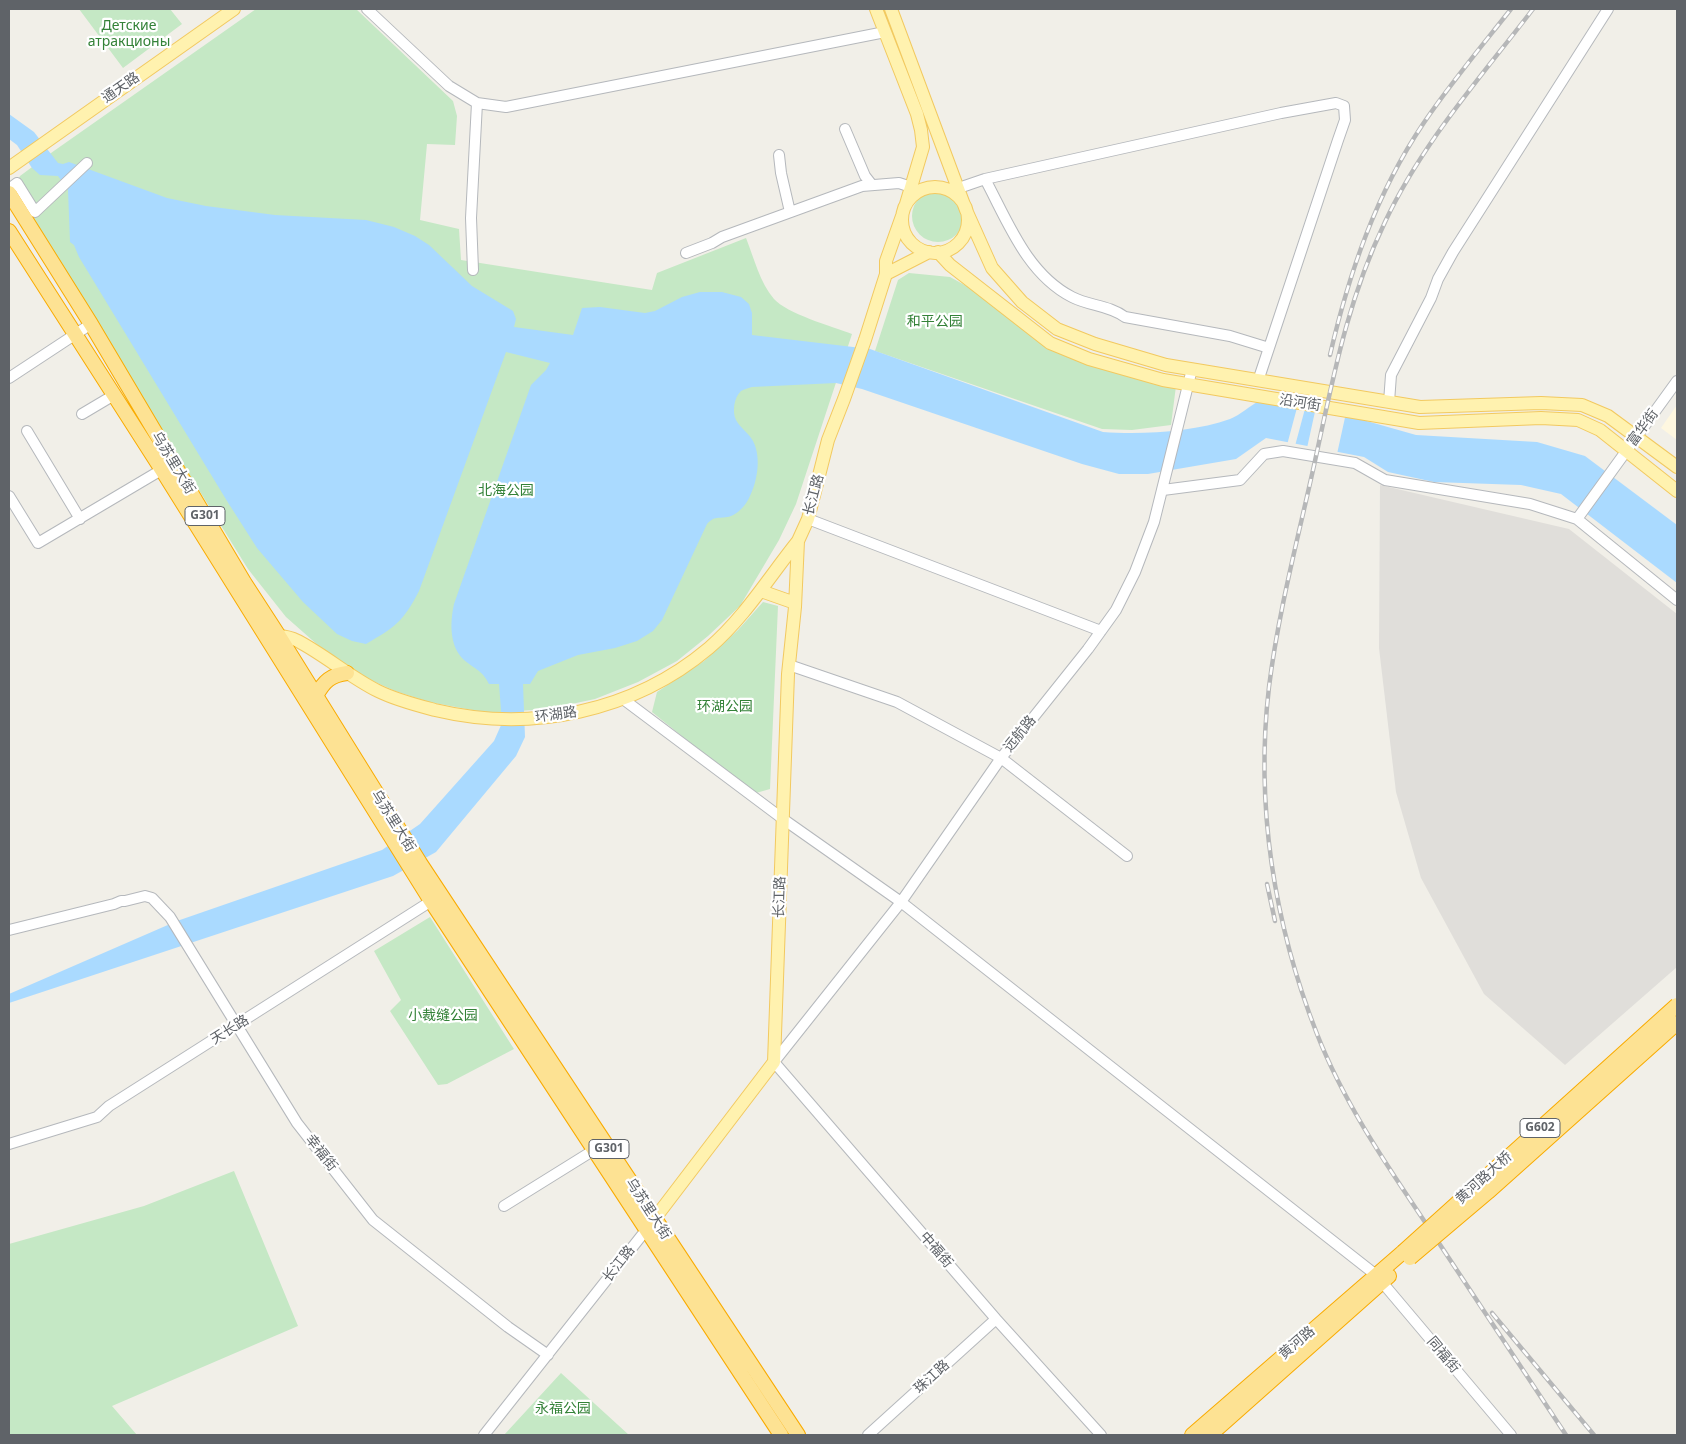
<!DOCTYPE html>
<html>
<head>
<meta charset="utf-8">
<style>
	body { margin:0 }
	#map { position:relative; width:1686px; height:1444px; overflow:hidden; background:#f1efe8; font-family:"Noto Sans",sans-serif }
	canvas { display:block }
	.frame { position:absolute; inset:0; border:10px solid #5f6368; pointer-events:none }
</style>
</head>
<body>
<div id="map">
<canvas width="1686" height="1444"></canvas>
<div class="frame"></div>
</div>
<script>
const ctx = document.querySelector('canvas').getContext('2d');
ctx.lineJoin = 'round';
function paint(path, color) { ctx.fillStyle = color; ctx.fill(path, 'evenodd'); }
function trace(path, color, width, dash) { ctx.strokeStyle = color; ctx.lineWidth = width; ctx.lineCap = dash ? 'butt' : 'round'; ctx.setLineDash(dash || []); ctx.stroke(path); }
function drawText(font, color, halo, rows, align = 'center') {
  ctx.font = font + ' "Noto Sans","Noto Sans SC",sans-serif'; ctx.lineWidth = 4.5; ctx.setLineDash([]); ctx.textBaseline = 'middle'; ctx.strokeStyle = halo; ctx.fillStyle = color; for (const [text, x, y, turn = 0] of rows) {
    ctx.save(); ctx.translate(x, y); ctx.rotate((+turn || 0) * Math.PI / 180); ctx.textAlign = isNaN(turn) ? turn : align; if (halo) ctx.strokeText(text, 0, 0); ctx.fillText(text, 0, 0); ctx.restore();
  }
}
paint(new Path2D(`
	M 1677,405 L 1677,440 L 1661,428 Z`), '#fef7e0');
paint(new Path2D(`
	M 1380,485 L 1569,529 L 1677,614 L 1677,967 L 1565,1065 L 1484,994 L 1421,878 L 1396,792 L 1379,648 Z`), '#e0deda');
paint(new Path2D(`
	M 79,9 L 170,9 L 182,24 L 123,68 Z
	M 256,9 L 356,9 L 453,101 L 457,116 L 455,145 L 427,144 L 420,220 L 459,229 L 461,260 L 652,290 L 657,273 L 746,238 C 754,258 760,283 774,299 C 786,313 833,327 852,334 L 796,504 L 779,540 L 740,606 L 708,636 L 677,661 L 638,682 L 595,699 L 548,709 L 488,713 L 429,702 L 395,691 L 375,682 L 349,668 L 320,647 L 286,617 L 248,569 L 20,202 L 15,187 L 20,176 L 51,153 Z
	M912 216a26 26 0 1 1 52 0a26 26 0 1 1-52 0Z
	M 909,273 L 950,277 L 972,289 L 1049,347 L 1176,386 L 1171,425 L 1132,430 L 1102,429 L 875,351 L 898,280 Z
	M 763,602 L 778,606 L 770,789 L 756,793 L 709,758 L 652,712 L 657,692 L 704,661 L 738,630 Z
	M 430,917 L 514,1049 L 447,1084 L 438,1085 L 390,1011 L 401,1000 L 374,951 Z
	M 234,1171 L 298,1326 L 112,1406 L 137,1435 L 9,1435 L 9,1244 L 144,1206 Z
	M 561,1373 L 629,1435 L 504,1435 Z`), '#c5e8c5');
paint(new Path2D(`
	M 9,114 L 34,132 L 58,163 L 63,164 L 69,162 L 167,198 L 206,206 L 275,215 L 366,220 L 394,227 L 415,236 L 429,245 L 472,286 L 513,311 L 516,319 L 514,327 L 573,335 L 582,308 L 600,307 L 645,313 L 655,311 L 682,297 L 700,292 L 722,292 L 741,297 L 749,304 L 752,313 L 752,335 L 870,349 L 1103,432 C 1141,435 1194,432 1230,419 C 1240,415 1250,406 1260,400 L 1349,416 L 1416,435 L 1537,442 L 1585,456 L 1677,525 L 1677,583 L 1561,494 L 1521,485 L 1434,482 L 1388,472 L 1364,457 L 1266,438 L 1236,459 L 1148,474 L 1119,474 L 1082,464 L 862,389 L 836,383 L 752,387 C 749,388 744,389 741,391 C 734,397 732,412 736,420 C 740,428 749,433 753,441 C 762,458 757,484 748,500 C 745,506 737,514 731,516 C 720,520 716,514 707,524 L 662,620 L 653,631 L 637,641 L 615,648 L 578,655 L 538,671 L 530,684 L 523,684 L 525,737 L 516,756 L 436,852 L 393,876 L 9,1003 L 9,994 L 177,921 L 382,850 L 420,824 L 494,741 L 502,723 L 499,684 L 489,684 C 482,670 476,670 464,660 C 449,646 450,622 454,604 L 531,385 L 546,370 L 550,363 L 506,352 L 419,591 C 403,622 395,627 366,644 L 352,641 L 337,634 L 303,602 L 257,548 L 227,501 L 79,257 L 74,245 L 70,242 L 68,190 L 58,176 L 40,175 L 32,168 L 17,145 L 9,139 Z`), '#aadaff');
paint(new Path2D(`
	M 1298,404 L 1306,405 L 1295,446 L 1287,445 Z
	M 1316,407 L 1346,413 L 1337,454 L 1307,448 Z`), '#f1efe8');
const minor = new Path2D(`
	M 367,9 L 449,86 L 477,103 L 506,107 L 885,32
	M 845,129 L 865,176 L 872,185
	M 779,155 L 781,173 L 790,212
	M 985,179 C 1008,222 1027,274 1072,297 C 1089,306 1109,305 1125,317 L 1230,336 L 1269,348
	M 957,186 L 950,191 L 985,179 L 1281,113 L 1336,103 L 1344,106 L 1345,120 L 1338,140 L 1258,381
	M 9,189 L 17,183 L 35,212 L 87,163
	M 686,253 L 712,243 L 722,237 L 862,186 L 899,183 L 911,187
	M 473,270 L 471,218 L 477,103
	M 9,378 L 91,324
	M 1389,402 L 1391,375 L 1431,298 L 1438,279 L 1453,252 L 1608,9
	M 82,414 L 114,395
	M 27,431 L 80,519
	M 1163,490 L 1240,480 L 1264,454 L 1283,451 L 1355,463 L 1385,480 L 1530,504 L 1577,519 L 1677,600
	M 9,496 L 38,543 L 168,466
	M 808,519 L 1101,631
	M 1577,519 L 1677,381
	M 789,665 L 897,702 L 1001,758 L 1127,856
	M 623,699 L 783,819 L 901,902 L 1376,1275 L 1511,1435
	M 9,930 L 114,904 L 121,901 L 125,901 L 145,896 L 152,898 L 170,917 L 297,1123 L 373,1220 L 508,1327 L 548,1355
	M 9,1144 L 97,1117 L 109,1106 L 436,898
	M 504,1206 L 594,1150
	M 484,1435 L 646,1230
	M 868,1435 L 996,1319
	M 1101,1435 L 996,1319 L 774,1062 L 901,902 L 1001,758 L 1088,649 L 1116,610 L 1135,572 L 1154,522 L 1192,369`);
const major = new Path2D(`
	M 876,9 L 917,114 L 921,130 L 923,147 L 906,204
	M 891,9 L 966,210 L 992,268 L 1022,302 L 1057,329 L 1095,344 L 1166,365 L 1420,407 L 1541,403 L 1582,405 L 1608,416 L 1677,467
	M 9,168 L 234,9
	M902 220a33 33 0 1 1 66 0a33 33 0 1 1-66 0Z
	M 938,252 L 950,265 L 1050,343 L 1089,359 L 1163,380 L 1419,423 L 1541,418 L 1578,420 L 1600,430 L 1677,491
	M 886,274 L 929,252
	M 761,591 L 795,603
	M 272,637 C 281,635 290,637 298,641 C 326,656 350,677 378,691 C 396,700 416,705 435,710 C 531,733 633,712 709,648 C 745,617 769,577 798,541
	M 649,1226 L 774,1062 L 788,674 L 795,607 L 798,541 L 808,519 L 828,440 L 844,399 L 865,340 L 886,274 L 886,261 L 902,216`);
const highway = new Path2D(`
	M 9,193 L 91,324 L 244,582 L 279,636 L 420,863 L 798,1435
	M 9,231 L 162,470 L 431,901 L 781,1435
	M 316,696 C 324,681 331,675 347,673
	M 1192,1435 L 1403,1252
	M 1210,1435 L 1389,1276`);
trace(minor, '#b5b8bc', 12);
trace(major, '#f2c960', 14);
trace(highway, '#f9ab00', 16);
trace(minor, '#fff', 10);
trace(major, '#fff2af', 12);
trace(highway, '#fde293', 14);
const rail = new Path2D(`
	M 1533,9 C 1481,77 1422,143 1385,222 C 1346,303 1332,384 1313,470 C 1297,542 1278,614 1269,687 C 1255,805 1274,924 1317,1034 C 1344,1103 1386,1164 1427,1225 C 1473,1295 1520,1365 1566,1435
	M 1330,355 C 1349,273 1376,194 1423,124 C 1450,84 1481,47 1511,9
	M 1267,884 L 1275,921
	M 1492,1313 L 1594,1435`);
trace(rail, '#b6b7b8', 4.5);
trace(rail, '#fff', 2.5, [8]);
const highwayBridge = new Path2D(`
	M 1403,1252 L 1677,1005
	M 1410,1258 L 1488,1192 L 1677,1023`);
trace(highwayBridge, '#f9ab00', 16, []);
trace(highwayBridge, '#fde293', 14);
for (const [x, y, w] of [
	[205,516,40],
	[1540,1128,40],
	[609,1149,40]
]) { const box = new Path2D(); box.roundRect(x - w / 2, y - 9.5, w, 19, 4); ctx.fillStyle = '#fff'; ctx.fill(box); trace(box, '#5f6368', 1); }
drawText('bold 12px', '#5f6368', null, [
	["G301",205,516],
	["G602",1540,1128],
	["G301",609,1149]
]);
drawText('14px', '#348238', '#fff', [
	["Детские",129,26],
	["атракционы",129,42],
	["和平公园",935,322],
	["北海公园",506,491],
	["环湖公园",725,707],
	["小裁缝公园",443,1016],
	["永福公园",563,1409]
]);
drawText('14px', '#5f6368', '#fff', [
	["通天路",121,88,-35],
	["沿河街",1300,403,9],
	["富华街",1643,428,-54],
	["乌苏里大街",173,463,59],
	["长江路",814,495,-75],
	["环湖路",556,715,-8],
	["远航路",1020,734,-51],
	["乌苏里大街",393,821,58],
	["长江路",780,897,-88],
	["天长路",230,1030,-32],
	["幸福街",321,1153,52],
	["黄河路大桥",1484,1178,-42],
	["乌苏里大街",648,1209,57],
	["中福街",936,1250,49],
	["长江路",619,1264,-52],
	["黄河路",1297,1343,-41],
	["同福街",1443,1355,50],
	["珠江路",932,1377,-42]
]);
</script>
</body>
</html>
